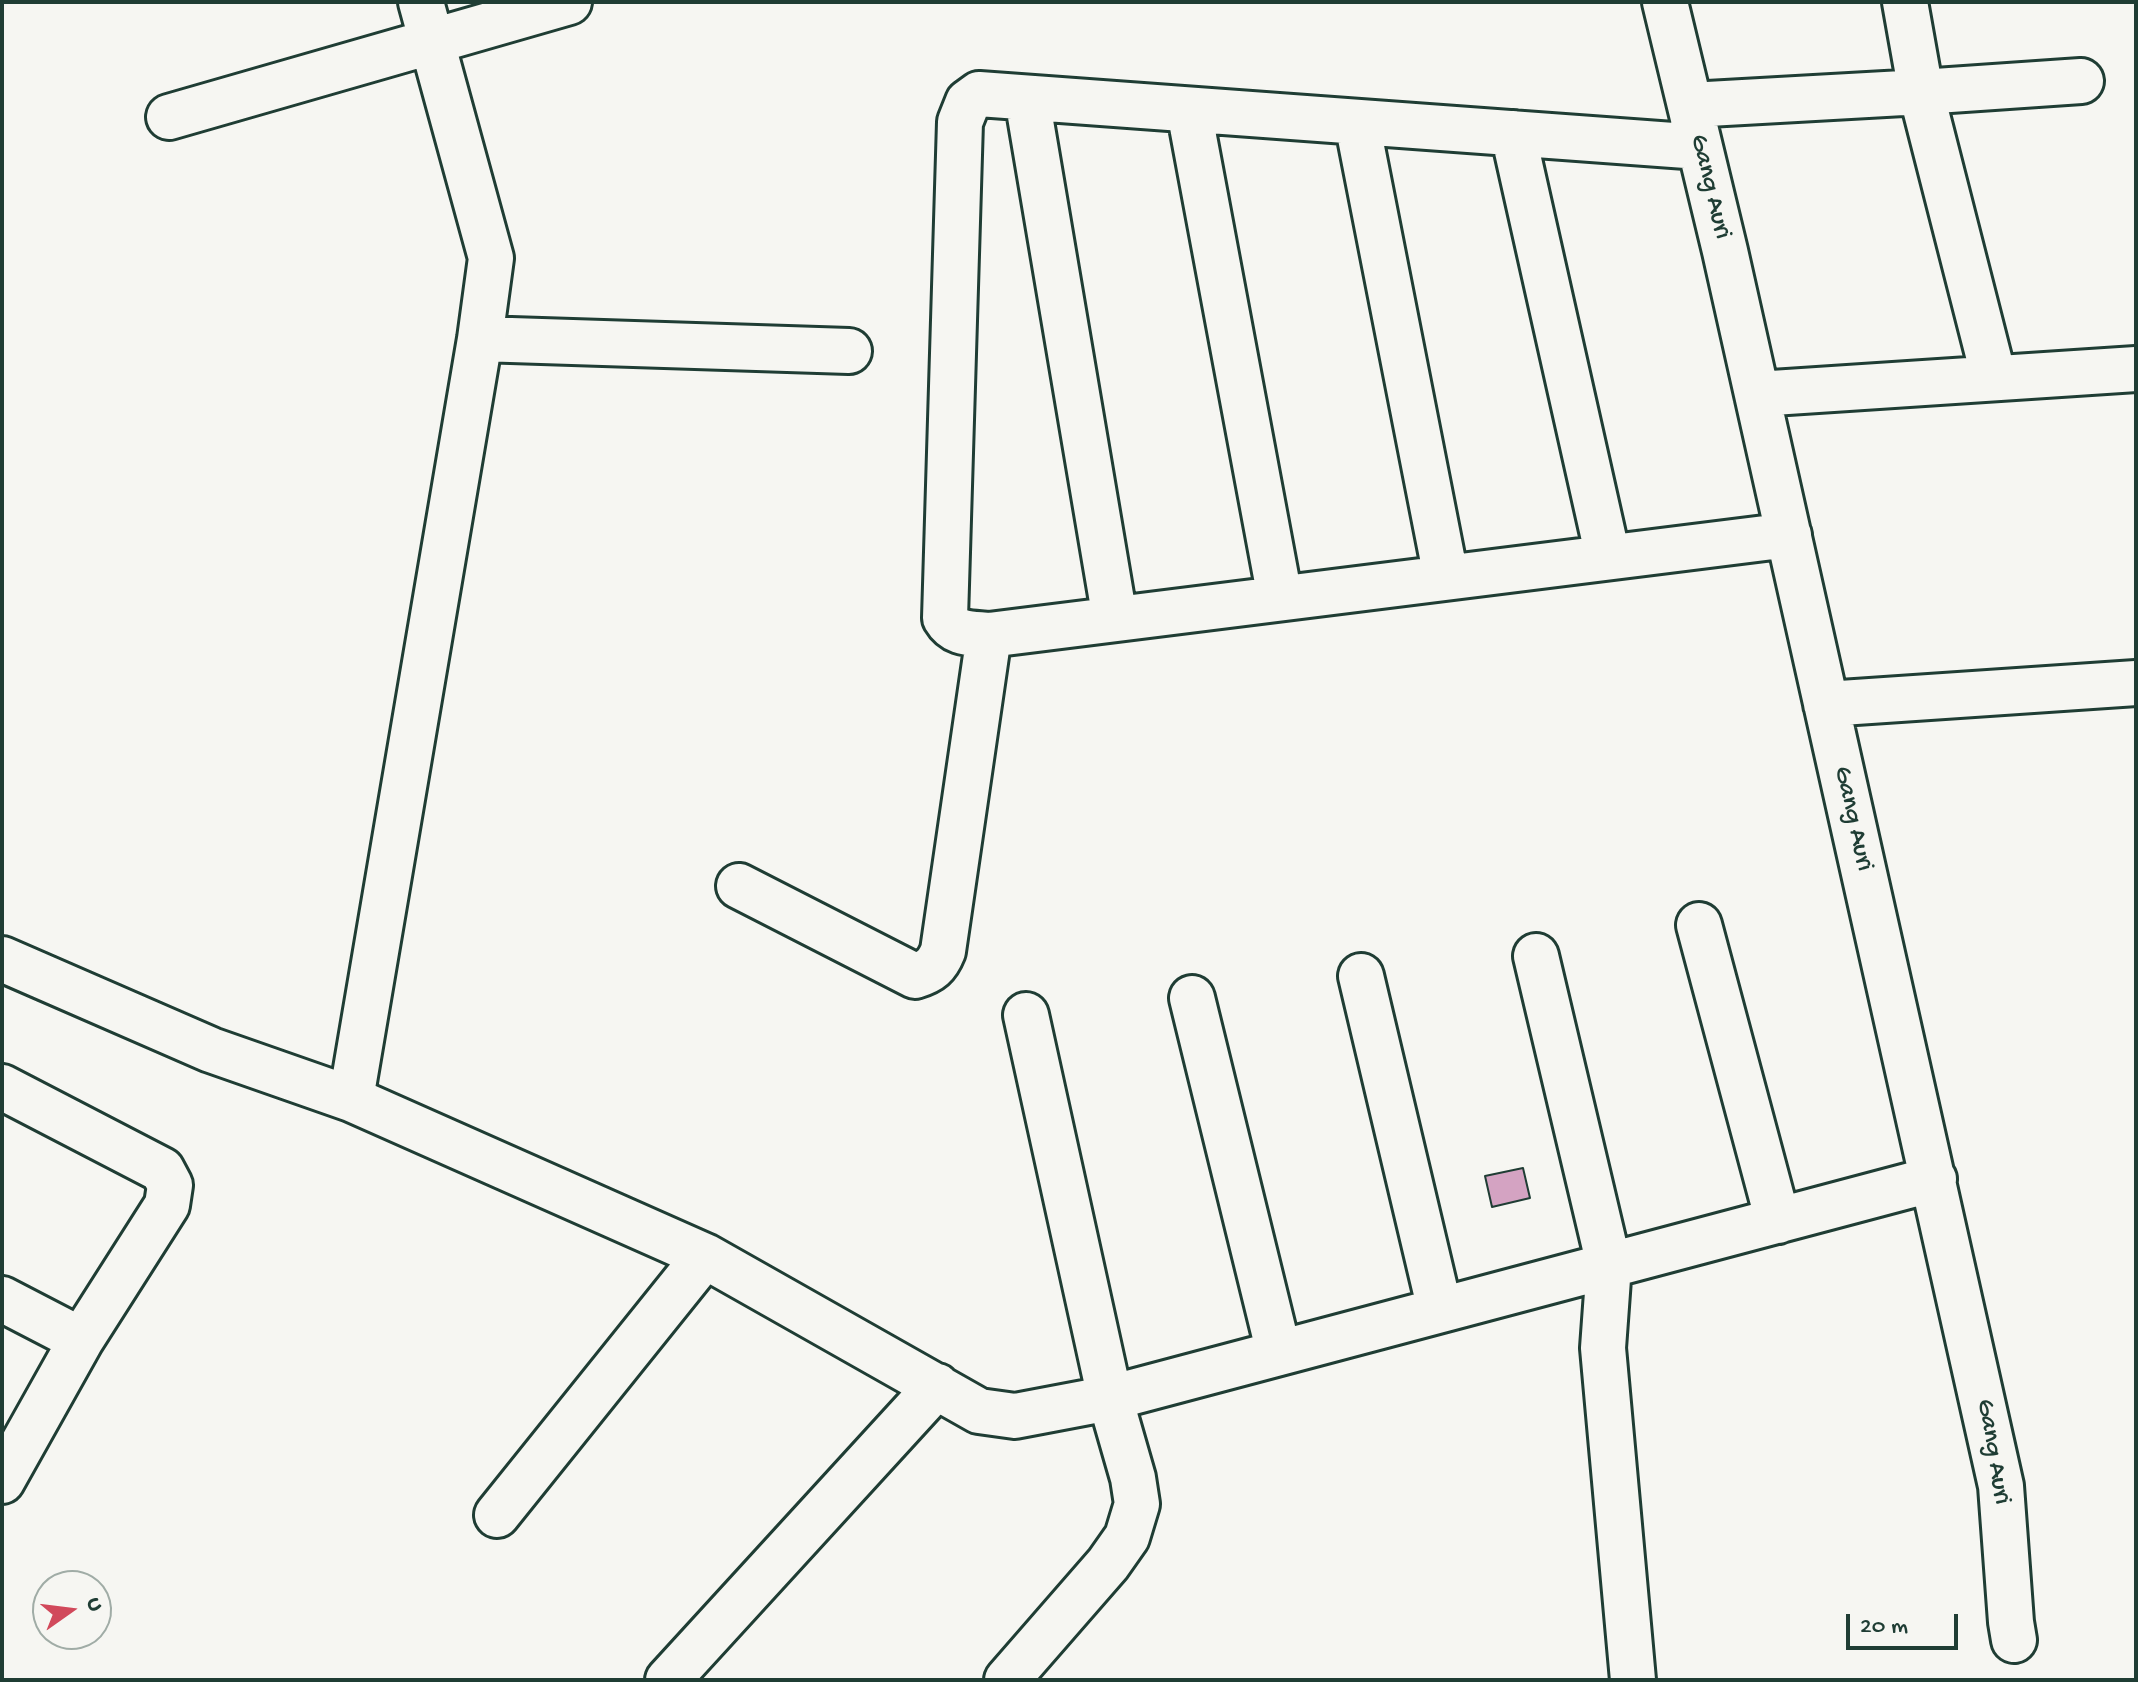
<!DOCTYPE html>
<html>
<head>
<meta charset="utf-8">
<style>
	body { margin:0 }
	#map { position:relative; width:2138px; height:1682px; overflow:hidden; background:#f6f6f2; font-family:"Gochi Hand",sans-serif }
	canvas { display:block }
	.frame { position:absolute; inset:0; border:4px solid #1f3d34; pointer-events:none }
	.north { position:absolute; left:32px; top:1570px; width:80px; height:80px; box-sizing:border-box; background:#f6f6f2; border:2px solid #a0aca6; border-radius:50%; rotate:76deg; font-size:22px; font-weight:700; line-height:32px; text-align:center; color:#1f3d34 }
	.north::after { content:''; display:block; margin:auto; width:28px; height:36px; background:#d1495b; clip-path:polygon(50% 0,100% 100%,50% 72%,0 100%) }
	.scale { position:absolute; left:1846px; top:1614px; width:112px; height:36px; box-sizing:border-box; border:4px solid #1f3d34; border-top:0; padding-left:10px; font-size:24px; line-height:28px; white-space:nowrap; color:#1f3d34; -webkit-text-stroke:6px #f6f6f2; paint-order:stroke }
</style>
</head>
<body>
<div id="map">
<canvas width="2138" height="1682"></canvas>
<div class="frame"></div>
<div class="north">U</div>
<div class="scale">20 m</div>
</div>
<script>
const ctx = document.querySelector('canvas').getContext('2d');
ctx.lineJoin = 'round';
function paint(path, color) { ctx.fillStyle = color; ctx.fill(path, 'evenodd'); }
function trace(path, color, width, dash) { ctx.strokeStyle = color; ctx.lineWidth = width; ctx.lineCap = dash ? 'butt' : 'round'; ctx.setLineDash(dash || []); ctx.stroke(path); }
function drawText(font, color, halo, rows, align = 'center') {
  ctx.font = font + ' "Gochi Hand",sans-serif'; ctx.lineWidth = 6; ctx.setLineDash([]); ctx.textBaseline = 'middle'; ctx.strokeStyle = halo; ctx.fillStyle = color; for (const [text, x, y, turn = 0] of rows) {
    ctx.save(); ctx.translate(x, y); ctx.rotate((+turn || 0) * Math.PI / 180); ctx.textAlign = isNaN(turn) ? turn : align; if (halo) ctx.strokeText(text, 0, 0); ctx.fillText(text, 0, 0); ctx.restore();
  }
}
const building = new Path2D(`
	M 1523,1168 L 1530,1198 L 1492,1207 L 1485,1176 Z`);
paint(building, '#d4a3c2');
trace(building, '#1f3d34', 2);
const minor = new Path2D(`
	M 421,2 L 491,258 L 480,339 L 351,1099 L 705,1256 L 979,1411 L 1015,1416 L 1110,1398 L 1133,1478 L 1137,1504 L 1127,1537 L 1108,1564 L 1007,1680
	M 1665,2 L 1725,251 L 2001,1486 L 2011,1622 L 2014,1640
	M 1905,2 L 1921,92 L 1994,378
	M 1027,98 L 1115,619
	M 1690,105 L 1921,92 L 2081,81
	M 1189,110 L 1280,598
	M 169,117 L 569,2
	M 1357,122 L 1446,577
	M 1513,133 L 1608,557
	M 1700,147 L 979,94 L 968,102 L 960,122 L 945,618 C 955,635 970,633 989,635 L 1789,535
	M 480,339 L 849,351
	M 1757,394 L 2136,369
	M 1826,704 L 2136,683
	M 739,886 L 915,976 C 931,971 937,966 943,951 L 989,635
	M 1699,925 L 1778,1221
	M 1536,956 L 1609,1265 L 1603,1348 L 1633,1680
	M 2,959 L 211,1050 L 351,1099
	M 1361,976 L 1440,1310
	M 1192,998 L 1279,1353
	M 1026,1015 L 1110,1398 L 1934,1179
	M 2,1087 L 162,1170 L 170,1185 L 167,1205 L 81,1340 L 2,1481
	M 2,1299 L 81,1340
	M 497,1515 L 705,1256
	M 668,1680 L 937,1386`);
trace(minor, '#1f3d34', 50);
trace(minor, '#f6f6f2', 44);
drawText('26px', '#1f3d34', '#f6f6f2', [
	["Gang Auri",1709,187,76],
	["Gang Auri",1852,819,77],
	["Gang Auri",1992,1452,80]
]);
</script>
</body>
</html>
